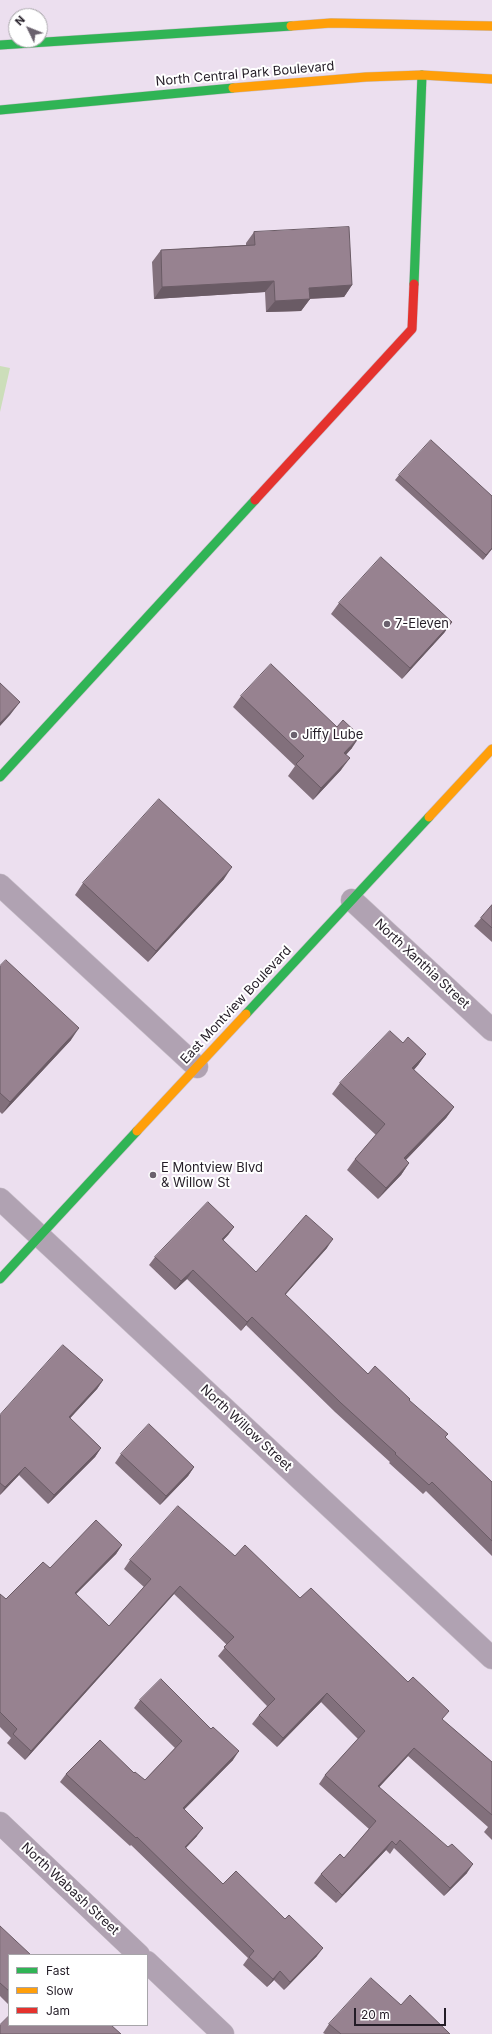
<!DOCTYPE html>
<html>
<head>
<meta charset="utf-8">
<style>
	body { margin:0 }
	#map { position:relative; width:492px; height:2034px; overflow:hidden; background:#ecdfef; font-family:Inter,sans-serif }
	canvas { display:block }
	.legend { position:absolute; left:8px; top:1954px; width:140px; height:72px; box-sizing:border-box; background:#fff; border:1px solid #a7a5a9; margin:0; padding:5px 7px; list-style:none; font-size:12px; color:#241d27 }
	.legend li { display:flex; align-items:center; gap:8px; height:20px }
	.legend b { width:20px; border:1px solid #a7a5a9 }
	.north { position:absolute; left:8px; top:8px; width:40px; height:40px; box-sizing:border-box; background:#fff; border:1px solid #a7a5a9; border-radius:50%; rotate:313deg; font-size:11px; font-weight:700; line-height:16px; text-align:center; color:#241d27 }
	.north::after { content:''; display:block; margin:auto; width:14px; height:18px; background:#6a616d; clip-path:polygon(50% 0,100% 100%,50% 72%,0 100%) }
	.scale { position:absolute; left:354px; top:2008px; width:92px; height:18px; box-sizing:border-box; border:2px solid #241d27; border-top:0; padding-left:5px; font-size:12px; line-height:14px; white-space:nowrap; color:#241d27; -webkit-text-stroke:3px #fff; paint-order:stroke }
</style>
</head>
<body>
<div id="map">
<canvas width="492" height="2034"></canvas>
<ul class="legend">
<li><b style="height:5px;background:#30b455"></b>Fast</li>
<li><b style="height:5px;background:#ff9f0a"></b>Slow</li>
<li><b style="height:5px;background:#e5322d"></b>Jam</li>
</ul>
<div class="north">N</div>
<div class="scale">20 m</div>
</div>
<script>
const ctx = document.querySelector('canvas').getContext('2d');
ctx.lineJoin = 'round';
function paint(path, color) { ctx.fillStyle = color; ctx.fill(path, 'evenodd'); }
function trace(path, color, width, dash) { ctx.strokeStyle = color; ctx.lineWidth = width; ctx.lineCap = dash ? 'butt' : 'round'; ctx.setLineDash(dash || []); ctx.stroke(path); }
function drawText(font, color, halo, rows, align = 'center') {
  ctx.font = font + ' Inter,sans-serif'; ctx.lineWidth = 4; ctx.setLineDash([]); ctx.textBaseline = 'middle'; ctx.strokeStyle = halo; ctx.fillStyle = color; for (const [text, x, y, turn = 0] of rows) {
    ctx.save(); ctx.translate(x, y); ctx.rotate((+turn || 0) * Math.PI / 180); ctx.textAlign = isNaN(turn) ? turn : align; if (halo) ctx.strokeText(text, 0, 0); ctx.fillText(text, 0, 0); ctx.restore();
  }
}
paint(new Path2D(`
	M 0,366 L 10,368 L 0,412 Z`), '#ccdeba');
const street = new Path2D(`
	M 0,885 L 197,1067
	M 352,900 L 492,1030
	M 0,1199 L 492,1658
	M 0,1823 L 139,1955
	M 147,1962 L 223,2034`);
const fast = new Path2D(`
	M 0,45 L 291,26
	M 0,110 L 233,88
	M 414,284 L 422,75
	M 0,777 L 255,500
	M 246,1014 L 429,817
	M 0,1279 L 137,1131`);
const slow = new Path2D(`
	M 291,26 L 331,23 L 492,26
	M 233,88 L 366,77 L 422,75 L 492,79
	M 429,817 L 492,749
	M 137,1131 L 246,1014`);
const jam = new Path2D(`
	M 255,500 L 412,329 L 414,284`);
trace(street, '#c7bec9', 23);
trace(fast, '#c7bec9', 10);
trace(slow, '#c7bec9', 10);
trace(jam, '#c7bec9', 10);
trace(street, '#b0a2b2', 22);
trace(fast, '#30b455', 9);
trace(slow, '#ff9f0a', 9);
trace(jam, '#e5322d', 9);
paint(new Path2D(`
	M 254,232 L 352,285 L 344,297 L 310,299 L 301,311 L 266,312 L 265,292 L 154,299 L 152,262 L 161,250 L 246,245 L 246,243 Z
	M 399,475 L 492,549 L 483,560 L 395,480 Z
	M 339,603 L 452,622 L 444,633 L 402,679 L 331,614 Z
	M 241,696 L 352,748 L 346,755 L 341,770 L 313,800 L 288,776 L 295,766 L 233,707 Z
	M 224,879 L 148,962 L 75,895 L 83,883 Z
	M 492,905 L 492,942 L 474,926 L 481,918 Z
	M 0,966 L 71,1040 L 2,1114 L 0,1112 Z
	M 403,1043 L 426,1054 L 418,1065 L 414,1070 L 454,1107 L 446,1118 L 406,1160 L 409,1163 L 401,1175 L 378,1199 L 347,1170 L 355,1159 L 376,1135 L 332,1094 L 340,1083 Z
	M 234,1227 L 228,1235 L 223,1240 L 256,1272 L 327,1248 L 285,1295 L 368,1374 L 409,1400 L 445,1438 L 492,1482 L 492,1556 L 426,1491 L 423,1494 L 389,1463 L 390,1462 L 335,1412 L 246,1325 L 241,1331 L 187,1279 L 175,1290 L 149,1265 L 155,1257 Z
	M 103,1380 L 97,1389 L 70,1418 L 101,1448 L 95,1457 L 48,1504 L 19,1475 L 0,1495 L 0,1415 Z
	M 121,1454 L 194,1467 L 188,1476 L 160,1505 L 115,1463 Z
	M 122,1545 L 116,1554 L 76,1594 L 109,1626 L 144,1587 L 124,1569 L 130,1560 L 235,1556 L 300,1598 L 443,1720 L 492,1762 L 492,1840 L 484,1832 L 488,1827 L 408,1756 L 379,1787 L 467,1873 L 444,1896 L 394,1848 L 390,1854 L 386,1850 L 336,1903 L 314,1883 L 321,1874 L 344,1858 L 369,1829 L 319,1784 L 325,1775 L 358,1739 L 321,1702 L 277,1747 L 252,1724 L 259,1715 L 267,1706 L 218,1656 L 227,1645 L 174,1594 L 25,1760 L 7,1743 L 11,1738 L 0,1727 L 0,1594 L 6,1599 L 50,1568 Z
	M 140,1700 L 233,1760 L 184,1809 L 197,1836 L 186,1848 L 223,1884 L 317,1956 L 284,1990 L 274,1980 L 267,1987 L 243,1965 L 248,1958 L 131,1845 L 130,1846 L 60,1782 L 66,1774 L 134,1773 L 145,1780 L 175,1748 L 134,1708 Z
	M 0,1926 L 9,1955 L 9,2005 L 0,1996 Z
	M 401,2005 L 450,2034 L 325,2034 L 323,2033 L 329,2024 Z`), '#82707c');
paint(new Path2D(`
	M 274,281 L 265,292 L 154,299 L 162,287 Z
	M 352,285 L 344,297 L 301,299 L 309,288 Z
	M 310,299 L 301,311 L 266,312 L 275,301 Z
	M 492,548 L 492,549 L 483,560 L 486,555 Z
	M 452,622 L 444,633 L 402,679 L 410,668 Z
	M 20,702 L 10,715 L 0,726 L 0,723 Z
	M 360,736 L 352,748 L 336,765 L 344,753 Z
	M 350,758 L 341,770 L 313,800 L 321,788 Z
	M 232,867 L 224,879 L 148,962 L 156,951 Z
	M 79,1028 L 71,1040 L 2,1114 L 10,1102 Z
	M 426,1054 L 418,1065 L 404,1080 L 412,1068 Z
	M 454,1107 L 446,1118 L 396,1170 L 404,1158 Z
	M 409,1163 L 401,1175 L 378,1199 L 386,1188 Z
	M 234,1227 L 228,1235 L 216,1248 L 222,1239 Z
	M 333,1239 L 327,1248 L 278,1303 L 285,1294 Z
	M 193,1270 L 187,1279 L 175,1290 L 181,1281 Z
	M 252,1317 L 246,1325 L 241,1331 L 247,1322 Z
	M 103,1380 L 97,1389 L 63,1426 L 69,1417 Z
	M 101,1448 L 95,1457 L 48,1504 L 54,1495 Z
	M 25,1467 L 19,1475 L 0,1495 L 5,1487 Z
	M 194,1467 L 188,1476 L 160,1505 L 166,1496 Z
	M 122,1545 L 116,1554 L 69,1601 L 75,1593 Z
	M 180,1586 L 174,1594 L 25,1760 L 31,1751 Z
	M 327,1693 L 321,1702 L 277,1747 L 283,1738 Z
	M 414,1748 L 408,1756 L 372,1795 L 378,1786 Z
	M 239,1751 L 233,1760 L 177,1817 L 183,1808 Z
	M 203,1828 L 197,1836 L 179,1855 L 185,1847 Z
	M 392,1841 L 386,1850 L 336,1903 L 342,1895 Z
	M 473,1864 L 467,1873 L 444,1896 L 450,1888 Z
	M 323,1948 L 317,1956 L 284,1990 L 290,1982 Z
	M 280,1971 L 274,1980 L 267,1987 L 273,1979 Z`), '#6a5b65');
const building = new Path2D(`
	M 349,227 L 352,285 L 309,288 L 310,299 L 275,301 L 274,281 L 162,287 L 161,250 L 255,245 L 254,232 Z
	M 431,440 L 492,496 L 492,548 L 486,555 L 399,475 Z
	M 381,557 L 452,622 L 410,668 L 339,603 Z
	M 271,664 L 337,727 L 343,720 L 360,736 L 344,753 L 350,758 L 321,788 L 296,764 L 304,756 L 241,696 Z
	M 0,683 L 20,702 L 0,723 Z
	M 159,799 L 232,867 L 156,951 L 83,883 Z
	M 492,905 L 492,928 L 481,918 Z
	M 6,960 L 79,1028 L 10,1102 L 0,1093 L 0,966 Z
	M 390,1031 L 403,1043 L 408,1037 L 426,1054 L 412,1068 L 454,1107 L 404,1158 L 409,1163 L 386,1188 L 355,1159 L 385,1124 L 340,1083 Z
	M 208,1202 L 234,1227 L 222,1239 L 256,1272 L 306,1215 L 333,1239 L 285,1294 L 368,1374 L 375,1366 L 410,1399 L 409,1400 L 448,1434 L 445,1437 L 492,1482 L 492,1541 L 432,1482 L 429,1485 L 395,1454 L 396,1453 L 341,1403 L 252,1317 L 247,1322 L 193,1270 L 181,1281 L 155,1257 Z
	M 63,1345 L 103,1380 L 69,1417 L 101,1448 L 54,1495 L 25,1467 L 5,1487 L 0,1483 L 0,1415 Z
	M 149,1424 L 194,1467 L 166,1496 L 121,1454 Z
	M 178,1506 L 235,1556 L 245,1545 L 300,1598 L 311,1588 L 408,1682 L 413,1677 L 449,1711 L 442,1719 L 492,1762 L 492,1815 L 414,1748 L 378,1786 L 448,1847 L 452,1844 L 473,1864 L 450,1888 L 400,1840 L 396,1845 L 392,1841 L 342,1895 L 321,1874 L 340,1854 L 344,1858 L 376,1821 L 325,1775 L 365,1731 L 327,1693 L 283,1738 L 259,1715 L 275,1699 L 224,1647 L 234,1637 L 180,1586 L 31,1751 L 13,1734 L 17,1729 L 0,1712 L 0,1594 L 6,1599 L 43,1562 L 50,1568 L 96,1520 L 122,1545 L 75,1593 L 109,1626 L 151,1579 L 130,1560 Z
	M 161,1679 L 211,1729 L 213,1727 L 239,1751 L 183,1808 L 203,1828 L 185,1847 L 223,1884 L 236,1871 L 285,1919 L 289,1915 L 323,1948 L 290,1982 L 280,1971 L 273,1979 L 249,1957 L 254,1951 L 137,1837 L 136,1838 L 66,1774 L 100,1740 L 134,1773 L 135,1772 L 145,1780 L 182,1741 L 140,1700 Z
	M 0,1926 L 31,1955 L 9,1955 L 9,1991 L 0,1983 Z
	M 371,1978 L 401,2005 L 410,1995 L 450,2034 L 341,2034 L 329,2024 Z
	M 9,2016 L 9,2025 L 111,2025 L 121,2034 L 0,2034 L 0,2025 Z`);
paint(building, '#978290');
trace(building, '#6a5b65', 1);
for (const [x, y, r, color] of [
	[387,624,4,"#6a616d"],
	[294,735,4,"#6a616d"],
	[153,1175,4,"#6a616d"]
]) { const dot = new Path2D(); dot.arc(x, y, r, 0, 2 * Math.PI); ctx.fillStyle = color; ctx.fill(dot); trace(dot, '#fff', 1.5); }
drawText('13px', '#241d27', '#fff', [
	["North Central Park Boulevard",245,74,-5],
	["North Xanthia Street",422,964,43],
	["East Montview Boulevard",236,1005,-47],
	["North Willow Street",246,1428,43],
	["North Wabash Street",70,1889,43]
]);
drawText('13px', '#241d27', '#fff', [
	["7-Eleven",395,624],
	["Jiffy Lube",302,735],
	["E Montview Blvd",161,1168],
	["& Willow St",161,1183]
], 'left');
</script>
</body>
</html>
